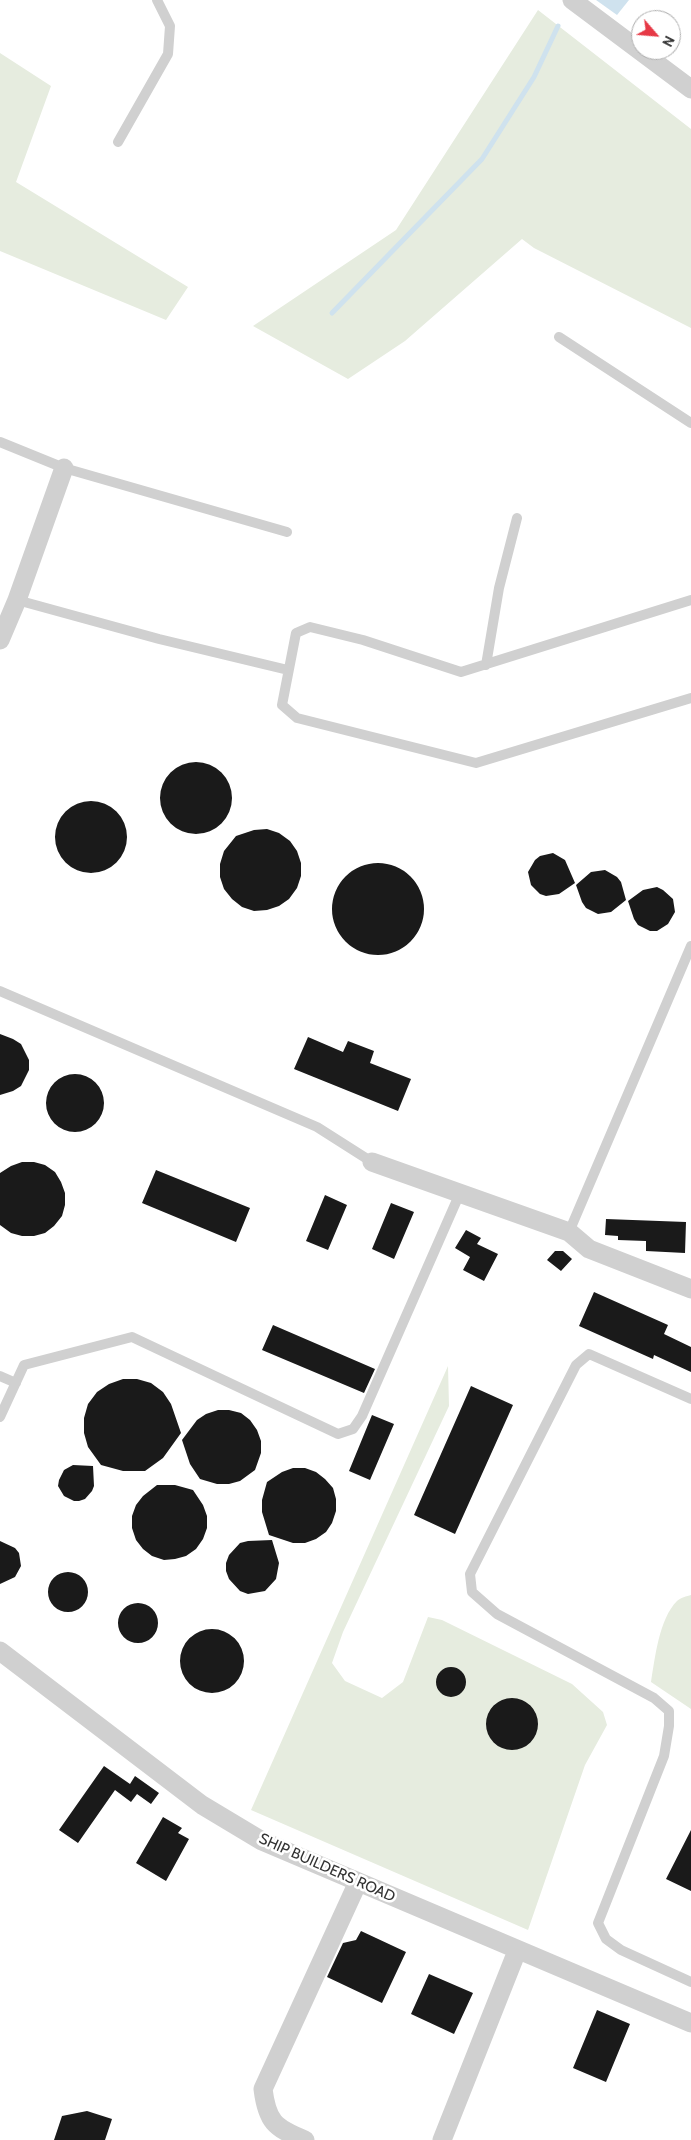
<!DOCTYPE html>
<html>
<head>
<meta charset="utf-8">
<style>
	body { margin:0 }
	#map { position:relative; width:691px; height:2140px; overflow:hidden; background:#fff; font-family:Cabin,sans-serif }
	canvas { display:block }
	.north { position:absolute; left:631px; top:10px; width:50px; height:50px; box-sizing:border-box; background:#fff; border:1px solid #adadad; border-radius:50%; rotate:117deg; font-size:14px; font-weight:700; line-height:20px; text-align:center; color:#333 }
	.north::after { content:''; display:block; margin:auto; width:18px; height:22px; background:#e63946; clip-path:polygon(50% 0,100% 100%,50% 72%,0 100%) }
</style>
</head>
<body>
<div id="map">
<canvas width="691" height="2140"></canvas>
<div class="north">N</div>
</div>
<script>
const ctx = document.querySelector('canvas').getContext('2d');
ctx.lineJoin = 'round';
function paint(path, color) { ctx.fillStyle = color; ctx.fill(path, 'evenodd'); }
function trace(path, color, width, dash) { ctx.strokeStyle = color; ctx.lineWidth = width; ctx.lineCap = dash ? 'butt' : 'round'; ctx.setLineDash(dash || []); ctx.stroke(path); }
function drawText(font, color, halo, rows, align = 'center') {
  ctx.font = font + ' Cabin,sans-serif'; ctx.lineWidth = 5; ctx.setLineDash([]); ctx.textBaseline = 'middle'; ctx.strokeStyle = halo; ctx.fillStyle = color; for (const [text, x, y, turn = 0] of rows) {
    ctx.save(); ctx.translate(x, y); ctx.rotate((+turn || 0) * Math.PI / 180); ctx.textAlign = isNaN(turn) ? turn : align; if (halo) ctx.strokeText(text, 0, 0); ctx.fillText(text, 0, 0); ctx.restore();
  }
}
paint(new Path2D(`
	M 538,10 L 691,129 L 691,328 L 534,248 L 522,239 L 405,341 L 348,379 L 253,326 L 396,230 Z
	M 0,53 L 51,86 L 16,182 L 188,287 L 166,320 L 0,251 Z
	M 448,1366 L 449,1406 L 343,1632 L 332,1663 L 345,1681 L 382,1698 L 403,1682 L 428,1617 L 442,1620 L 572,1684 L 603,1712 L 607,1725 L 585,1765 L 528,1930 L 251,1810 Z
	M 691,1595 L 691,1709 L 651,1682 C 655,1658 659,1619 677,1601 C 680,1598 687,1596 691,1595 Z`), '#e6ecdf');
paint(new Path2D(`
	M 596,0 L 629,0 L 617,15 Z`), '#cfe2ee');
trace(new Path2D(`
	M 332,313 L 482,159 L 534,77 L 558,26`), '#cfe2ee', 5);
paint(new Path2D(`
	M160 798a36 36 0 1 1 72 0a36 36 0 1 1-72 0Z
	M55 837a36 36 0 1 1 72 0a36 36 0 1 1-72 0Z
	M 267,829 L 279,833 L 290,841 L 297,851 L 301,863 L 301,876 L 297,888 L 289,899 L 279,906 L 267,910 L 254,911 L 242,907 L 232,899 L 224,889 L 220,877 L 220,864 L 224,851 L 236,836 L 254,830 Z
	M 553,853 L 565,860 L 575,883 L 559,894 L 546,896 L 540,894 L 531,885 L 528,872 L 535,860 L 540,856 Z
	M332 909a46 46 0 1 1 92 0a46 46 0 1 1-92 0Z
	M 605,870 L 617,877 L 621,882 L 626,900 L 611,912 L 598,914 L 586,908 L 582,902 L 576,885 L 591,872 Z
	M 657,887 L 663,890 L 673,899 L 675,912 L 668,924 L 657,931 L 650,931 L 638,925 L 634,919 L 628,901 L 643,890 Z
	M 0,1034 L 13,1039 L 21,1044 L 29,1060 L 29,1070 L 21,1086 L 13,1091 L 0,1095 Z
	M 308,1037 L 343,1052 L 348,1041 L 374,1051 L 370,1063 L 411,1079 L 398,1111 L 294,1069 Z
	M46 1103a29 29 0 1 1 58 0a29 29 0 1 1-58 0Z
	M 22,1162 L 34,1162 L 45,1165 L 55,1172 L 61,1182 L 65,1193 L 65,1205 L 62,1216 L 54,1226 L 45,1233 L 34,1236 L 22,1236 L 11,1233 L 0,1225 L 0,1173 L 11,1166 Z
	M 156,1170 L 250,1208 L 236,1242 L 142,1203 Z
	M 325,1195 L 347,1205 L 328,1250 L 306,1241 Z
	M 391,1203 L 414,1212 L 394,1259 L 372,1249 Z
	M 606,1219 L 686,1222 L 685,1253 L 646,1251 L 646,1241 L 618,1240 L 618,1236 L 605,1235 Z
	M 466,1230 L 481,1238 L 477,1244 L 498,1254 L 484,1281 L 463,1270 L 470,1257 L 455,1248 Z
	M 555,1251 L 563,1251 L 572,1259 L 561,1271 L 547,1260 Z
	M 594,1292 L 668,1325 L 664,1334 L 691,1347 L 691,1372 L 654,1355 L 653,1359 L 579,1326 Z
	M 273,1325 L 375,1369 L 364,1393 L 262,1350 Z
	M 123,1379 L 137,1379 L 151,1383 L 163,1392 L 171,1404 L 181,1433 L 163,1458 L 145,1471 L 123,1471 L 101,1465 L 88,1447 L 84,1433 L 84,1418 L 88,1404 L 97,1392 L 109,1384 Z
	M 471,1386 L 513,1405 L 455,1534 L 414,1515 Z
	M 218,1410 L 229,1410 L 241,1413 L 250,1420 L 257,1430 L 261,1441 L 261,1453 L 255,1470 L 240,1481 L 229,1484 L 217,1484 L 200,1479 L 190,1464 L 182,1440 L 197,1420 L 206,1414 Z
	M 372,1415 L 394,1424 L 370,1480 L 349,1471 Z
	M 73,1465 L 93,1466 L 94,1486 L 92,1491 L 85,1499 L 79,1501 L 74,1501 L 64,1496 L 58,1486 L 59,1480 L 64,1470 Z
	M 293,1468 L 305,1468 L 316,1472 L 325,1479 L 333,1488 L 336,1499 L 336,1511 L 332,1523 L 326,1532 L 316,1539 L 305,1543 L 293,1543 L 269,1535 L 262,1512 L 262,1500 L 267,1482 L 282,1472 Z
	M 157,1485 L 175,1485 L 193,1490 L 203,1505 L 207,1516 L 207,1528 L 203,1539 L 196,1549 L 186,1556 L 175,1559 L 164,1560 L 152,1556 L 143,1549 L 136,1540 L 132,1528 L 132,1516 L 136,1505 L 143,1496 Z
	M 272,1540 L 279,1563 L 276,1579 L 265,1591 L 248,1594 L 240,1591 L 229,1579 L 226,1571 L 226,1563 L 229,1555 L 240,1543 L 248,1541 Z
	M 0,1541 L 15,1548 L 19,1553 L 21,1566 L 15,1577 L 0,1584 Z
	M48 1592a20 20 0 1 1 40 0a20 20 0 1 1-40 0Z
	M118 1623a20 20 0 1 1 40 0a20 20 0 1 1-40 0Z
	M180 1661a32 32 0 1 1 64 0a32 32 0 1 1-64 0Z
	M436 1682a15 15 0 1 1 30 0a15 15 0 1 1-30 0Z
	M486 1724a26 26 0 1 1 52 0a26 26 0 1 1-52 0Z
	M 104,1766 L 130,1784 L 135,1776 L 159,1793 L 151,1804 L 137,1794 L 131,1802 L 115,1790 L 78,1843 L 59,1830 Z
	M 163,1817 L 182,1828 L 178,1833 L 189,1839 L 166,1881 L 136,1863 Z
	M 691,1830 L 691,1891 L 666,1879 Z
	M 361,1931 L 406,1952 L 382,2003 L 327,1977 L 343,1943 L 356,1940 Z
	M 429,1974 L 473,1993 L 454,2034 L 411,2014 Z
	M 597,2010 L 630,2024 L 606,2082 L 573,2068 Z
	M 87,2111 L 112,2119 L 105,2140 L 54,2140 L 62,2116 Z`), '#1a1a1a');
trace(new Path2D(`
	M 118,142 L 168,54 L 170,26 L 157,0
	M 559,337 L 691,423
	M 0,442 L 64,468 L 287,532
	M 17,600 L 159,639 L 288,670
	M 691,600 L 461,672 L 363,640 L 310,627 L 296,633 L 282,705 L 297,718 L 476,763 L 691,698
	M 486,665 L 499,588 L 517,518
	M 0,991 L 317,1127 L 372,1162
	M 569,1232 L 691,946
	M 0,1376 L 16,1383
	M 691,1399 L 589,1354 L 576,1365 L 470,1574 L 472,1592 L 497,1614 L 654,1698 L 669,1711 L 669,1726 L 664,1756 L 598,1923 L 606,1939 L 621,1950 L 691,1982
	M 0,1417 L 24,1365 L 132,1337 L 338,1434 L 353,1429 L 362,1416 L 460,1193`), '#d0d0d0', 10);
trace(new Path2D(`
	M 572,0 L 691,89
	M 0,640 L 17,600 L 64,468
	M 372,1162 L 569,1232 L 589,1249 L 691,1289
	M 0,1651 L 202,1805 L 262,1841 L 691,2023
	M 305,2140 C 274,2128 267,2121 263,2089 L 358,1882
	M 442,2140 L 517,1951`), '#d0d0d0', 19);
drawText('15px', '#333', '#fff', [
	["SHIP BUILDERS ROAD",327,1868,24]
]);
</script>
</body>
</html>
